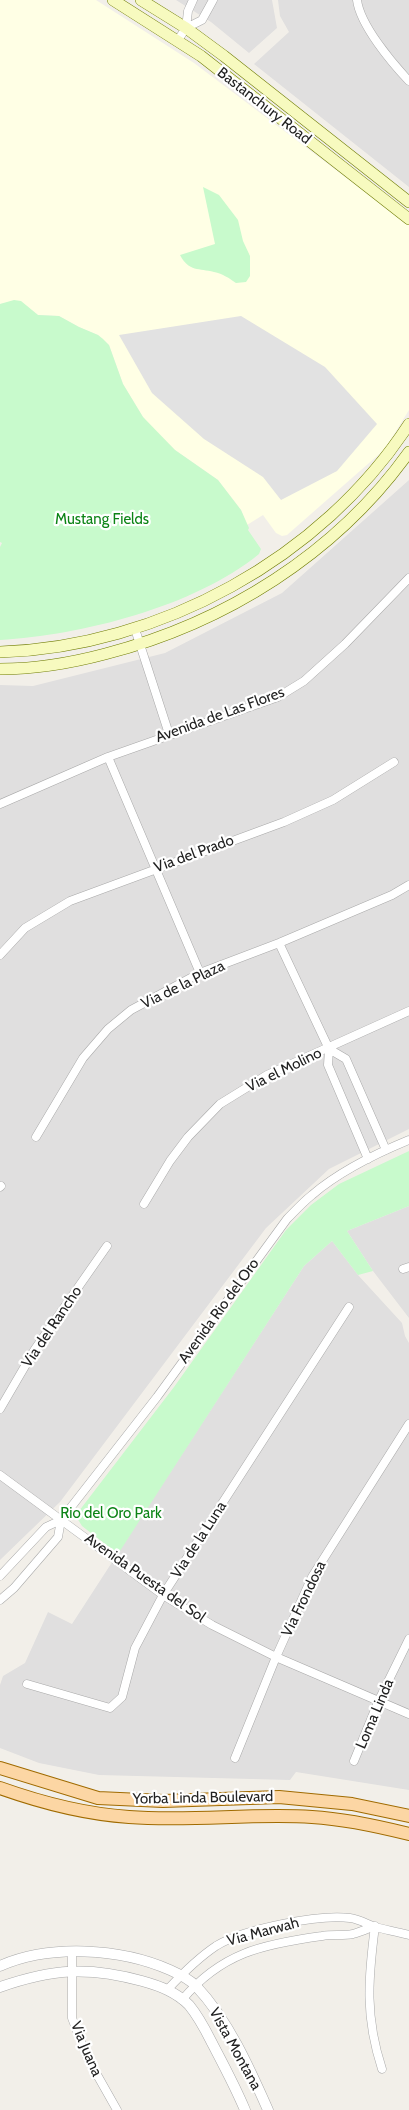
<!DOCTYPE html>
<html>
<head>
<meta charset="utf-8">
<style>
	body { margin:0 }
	canvas { display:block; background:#f2efe9 }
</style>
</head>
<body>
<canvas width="409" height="2110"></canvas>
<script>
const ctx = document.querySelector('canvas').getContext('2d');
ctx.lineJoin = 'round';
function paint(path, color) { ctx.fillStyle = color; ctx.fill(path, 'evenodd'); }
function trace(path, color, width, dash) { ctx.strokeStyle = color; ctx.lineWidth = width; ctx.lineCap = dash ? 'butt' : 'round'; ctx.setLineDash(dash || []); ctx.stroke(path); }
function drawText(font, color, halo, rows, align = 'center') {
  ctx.font = font + ' Cabin,sans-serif'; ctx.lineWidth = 4.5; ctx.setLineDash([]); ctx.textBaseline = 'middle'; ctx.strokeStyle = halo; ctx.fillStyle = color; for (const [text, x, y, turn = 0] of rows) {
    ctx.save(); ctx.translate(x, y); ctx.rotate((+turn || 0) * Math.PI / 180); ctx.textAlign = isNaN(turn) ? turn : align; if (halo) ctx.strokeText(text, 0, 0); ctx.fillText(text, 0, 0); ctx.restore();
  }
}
paint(new Path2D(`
	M 176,0 L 272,0 L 277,28 L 249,53 L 211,22 Z
	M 278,0 L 409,0 L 409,187 L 254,64 L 289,32 L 280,16 Z
	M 409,480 L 409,1129 L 329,1169 L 266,1228 L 60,1502 L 0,1560 L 0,685 L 33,686 L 165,653 L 282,593 Z
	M 409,1206 L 409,1318 L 373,1271 L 347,1231 Z
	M 332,1241 L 358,1275 L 402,1323 L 405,1336 L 409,1343 L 409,1790 L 296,1772 L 290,1780 L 99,1775 L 39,1763 L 0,1748 L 0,1685 L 3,1676 L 25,1663 L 48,1612 L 72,1624 L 304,1266 Z`), '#e0dfdf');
paint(new Path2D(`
	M 0,0 L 96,0 L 194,63 L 409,225 L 409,410 L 385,449 L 287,535 L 282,536 L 276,533 L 263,515 L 247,525 L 241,510 L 218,480 L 175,450 L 152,428 L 143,417 L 123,384 L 109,345 L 98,335 L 79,327 L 59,316 L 38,315 L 20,301 L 0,304 Z`), '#ffffe5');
paint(new Path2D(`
	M 203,187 L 219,195 L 238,220 L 243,241 L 250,256 L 250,276 L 246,282 L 236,283 C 229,278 223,274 214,272 C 199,268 189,272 180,255 L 215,244 Z
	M 14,300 L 21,301 L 38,315 L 59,316 L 79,327 L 98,335 L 103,339 L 109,345 L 123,384 L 143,417 L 175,450 L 218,480 L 241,510 L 249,528 L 248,530 L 261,549 L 259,554 C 194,607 82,635 0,640 L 0,547 L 2,543 L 0,542 L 0,304 Z
	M 409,1151 L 409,1206 L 347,1231 L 373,1271 L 358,1275 L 332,1241 L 304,1266 L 118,1554 L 82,1526 L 77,1518 L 79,1511 L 174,1387 L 286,1230 L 311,1205 L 339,1184 Z`), '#c8facc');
paint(new Path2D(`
	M 241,316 L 325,367 L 377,424 L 337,471 L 281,500 L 263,477 L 204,439 L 152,393 L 119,335 Z`), '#e2e2e2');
const minor = new Path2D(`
	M 357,0 C 360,25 392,63 409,81
	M 186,28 L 202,20 L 213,0
	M 178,40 L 186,28 L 188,11 L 193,0
	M 135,629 L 169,734
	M 108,757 L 200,973
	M 0,804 L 108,757 L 278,697 L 304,681 L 345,644 L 409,578
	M 279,943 L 329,1049 L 328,1065 L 368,1159
	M 0,955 L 25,928 L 70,901 L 284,822 L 333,800 L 394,762
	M 329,1049 L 346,1059 L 386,1150
	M 36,1137 L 83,1058 L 108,1029 L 131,1010 L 200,973 L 279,943 L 392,895 L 409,885
	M 0,1187 L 1,1186
	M 144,1204 L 170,1161 L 188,1137 L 220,1104 L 267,1075 L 409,1011
	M 403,1269 L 409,1267
	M 0,1409 L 35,1349 L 107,1246
	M 0,1475 L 163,1595 L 212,1625 L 276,1657 L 409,1714
	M 0,1576 L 46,1527 L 61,1520 L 157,1397 L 287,1219 C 295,1211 303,1202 312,1195 C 340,1171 375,1154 409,1140
	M 0,1600 L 14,1588 L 58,1537 L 61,1520
	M 27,1684 L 110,1708 L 122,1697 L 135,1648 L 163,1595 L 349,1307
	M 235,1758 L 276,1657 L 312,1577 L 409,1424
	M 354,1761 L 379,1700 L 409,1639
	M 375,1926 C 368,1980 365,2017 382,2069
	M 72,1953 L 72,2018 L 87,2057 L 117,2110
	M 168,1989 C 183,1973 198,1958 216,1946 C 243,1929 319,1914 350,1918 C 359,1919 367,1924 375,1927 C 387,1930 398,1932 409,1935
	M 182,2000 C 221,1953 263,1944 322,1936 C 332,1934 343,1936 353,1934 C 360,1932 367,1929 375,1926`);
const tertiary = new Path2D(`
	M 0,1966 C 50,1944 120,1948 170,1970 C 179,1974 189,1979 196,1986 C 228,2020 249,2067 268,2110
	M 0,1987 C 52,1969 88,1966 142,1981 C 160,1986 176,1992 189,2005 C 198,2016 205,2029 211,2041 C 223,2064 235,2086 245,2110`);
const secondary = new Path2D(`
	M 113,0 L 201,56 L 409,219
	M 141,0 L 186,28 L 224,56 L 409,202
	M 0,652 C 159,647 322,558 409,424
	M 0,669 C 35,669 71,663 105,654 C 225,623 336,554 409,452`);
const primary = new Path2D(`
	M 0,1768 L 98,1798 L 163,1801 L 279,1797 L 352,1804 L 409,1816
	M 0,1788 C 42,1803 85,1814 129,1817 C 190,1822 251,1813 312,1817 C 345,1819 377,1826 409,1834`);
trace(minor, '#a9a9a9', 9);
trace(tertiary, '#a9a9a9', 11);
trace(secondary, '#707d05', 12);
trace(primary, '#a06b00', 14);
trace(minor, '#fff', 8);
trace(tertiary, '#fff', 10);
trace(secondary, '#f7fabf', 11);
trace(primary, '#fcd6a4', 12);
drawText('15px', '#222', '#fff', [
	["Bastanchury Road",264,106,38],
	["Avenida de Las Flores",220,715,-20],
	["Via del Prado",194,854,-20],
	["Via de la Plaza",183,985,-26],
	["Via el Molino",284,1070,-26],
	["Avenida Rio del Oro",219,1311,-54],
	["Via del Rancho",52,1327,-56],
	["Via de la Luna",199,1540,-57],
	["Avenida Puesta del Sol",145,1578,35],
	["Via Frondosa",304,1599,-64],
	["Loma Linda",375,1714,-67],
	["Yorba Linda Boulevard",203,1798,-1],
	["Via Marwah",263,1932,-15],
	["Via Juana",86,2049,67],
	["Vista Montana",235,2049,61]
]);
drawText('15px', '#0c8416', '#fff', [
	["Mustang Fields",102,520],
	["Rio del Oro Park",111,1514]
]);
</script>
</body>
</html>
